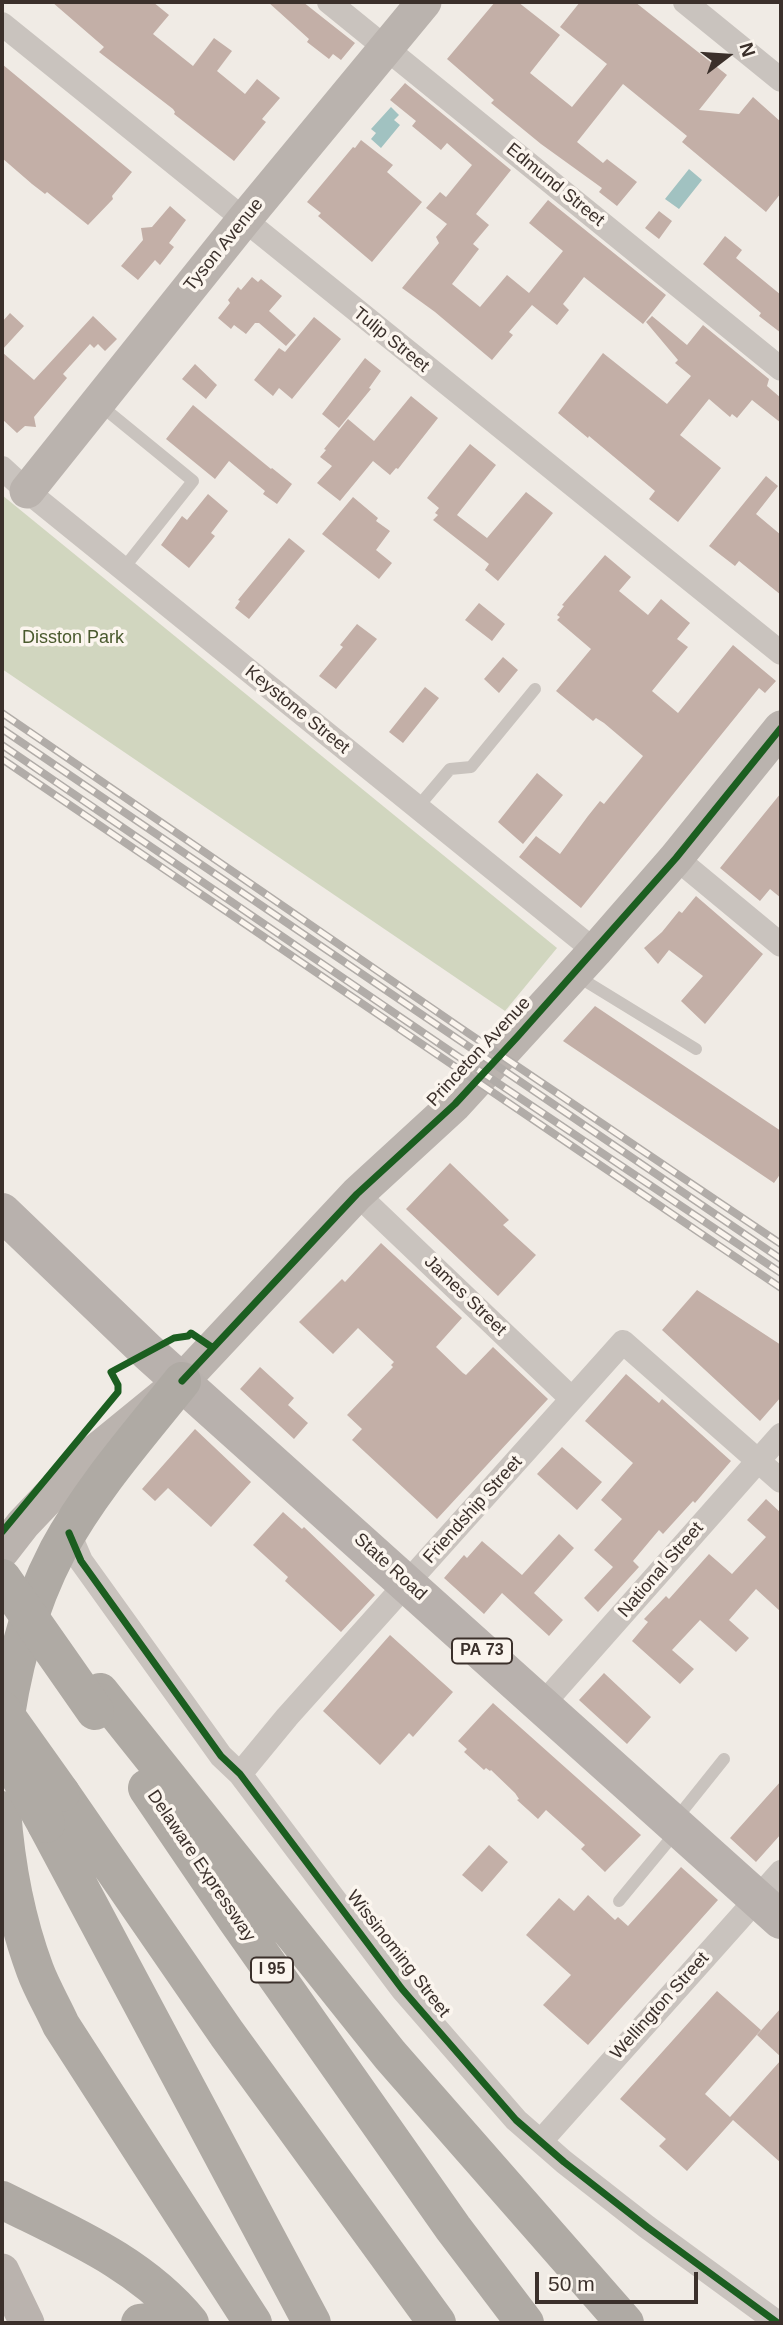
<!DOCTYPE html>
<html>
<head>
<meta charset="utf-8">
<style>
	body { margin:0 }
	#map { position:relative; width:783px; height:2325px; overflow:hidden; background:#f0ebe5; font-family:Helvetica,sans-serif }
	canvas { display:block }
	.frame { position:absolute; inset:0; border:4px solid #3b302b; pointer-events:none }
	.north { position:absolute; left:692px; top:21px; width:70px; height:70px; -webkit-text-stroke:5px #fbf5ee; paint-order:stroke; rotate:73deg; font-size:19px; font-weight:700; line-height:28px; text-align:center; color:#3b302b }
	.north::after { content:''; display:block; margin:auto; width:24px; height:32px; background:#3b302b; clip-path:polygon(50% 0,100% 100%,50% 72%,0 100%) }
	.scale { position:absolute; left:535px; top:2272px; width:163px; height:32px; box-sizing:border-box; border:4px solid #3b302b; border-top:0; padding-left:9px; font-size:21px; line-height:24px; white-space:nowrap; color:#3b302b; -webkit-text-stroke:5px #fbf5ee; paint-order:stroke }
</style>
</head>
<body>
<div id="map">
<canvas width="783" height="2325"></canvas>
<div class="frame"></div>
<div class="north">N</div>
<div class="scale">50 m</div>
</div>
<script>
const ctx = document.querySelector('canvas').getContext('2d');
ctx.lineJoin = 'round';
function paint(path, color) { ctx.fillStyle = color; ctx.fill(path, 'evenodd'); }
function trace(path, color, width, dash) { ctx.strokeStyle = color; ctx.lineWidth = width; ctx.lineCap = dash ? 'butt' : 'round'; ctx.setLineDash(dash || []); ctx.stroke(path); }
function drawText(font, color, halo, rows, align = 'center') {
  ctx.font = font + ' Helvetica,sans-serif'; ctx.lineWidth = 7; ctx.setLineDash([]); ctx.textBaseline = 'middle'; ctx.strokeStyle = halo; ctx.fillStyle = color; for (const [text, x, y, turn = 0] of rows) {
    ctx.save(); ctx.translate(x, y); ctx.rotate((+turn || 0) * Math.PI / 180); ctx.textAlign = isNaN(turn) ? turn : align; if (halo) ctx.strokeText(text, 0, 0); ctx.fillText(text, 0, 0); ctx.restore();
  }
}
paint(new Path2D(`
	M 2,495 L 557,948 L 505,1011 L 2,669 Z`), '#d1d6bf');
paint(new Path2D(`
	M 391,107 L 399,115 L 394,120 L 400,125 L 381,148 L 371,139 L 376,133 L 371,129 Z
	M 689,169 L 702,180 L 679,209 L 665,199 Z`), '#a1c2c1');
paint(new Path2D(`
	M 52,2 L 153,2 L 169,15 L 153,34 L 193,66 L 214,38 L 232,51 L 217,71 L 245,94 L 257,79 L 280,98 L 262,119 L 266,122 L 234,161 L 174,114 L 175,112 L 173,109 L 99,52 L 104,47 Z
	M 268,2 L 303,2 L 355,43 L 341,60 L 333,54 L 329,59 L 307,42 L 309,39 Z
	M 495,2 L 518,2 L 560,35 L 530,73 L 572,107 L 607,64 L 560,27 L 580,2 L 635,2 L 727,75 L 699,110 L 739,114 L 753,97 L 781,122 L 781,193 L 766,212 L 682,142 L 687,136 L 623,84 L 577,142 L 603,163 L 607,159 L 637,182 L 617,206 L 599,192 L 602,188 L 541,144 L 491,103 L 494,100 L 447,59 Z
	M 2,64 L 132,172 L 112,196 L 113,199 L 88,225 L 47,192 L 45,194 L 32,184 L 2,158 Z
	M 405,83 L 511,170 L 476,214 L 489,225 L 473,244 L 479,249 L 452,284 L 480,307 L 507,275 L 529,293 L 563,251 L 529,223 L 548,200 L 666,295 L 643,324 L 584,277 L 563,304 L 569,310 L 557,325 L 532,305 L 509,332 L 513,335 L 492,360 L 435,312 L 402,288 L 439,243 L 436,237 L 447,224 L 426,208 L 440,192 L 446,197 L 472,165 L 447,143 L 441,150 L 412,126 L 416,121 L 390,100 Z
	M 361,140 L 393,165 L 387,172 L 422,202 L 372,262 L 318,216 L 321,213 L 307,202 L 353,147 L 355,148 Z
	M 170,206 L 186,220 L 169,243 L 174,247 L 160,265 L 155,260 L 138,280 L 121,266 L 143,240 L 141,228 L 152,227 Z
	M 659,211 L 672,221 L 659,239 L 645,228 Z
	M 725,236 L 742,250 L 736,258 L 781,295 L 781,333 L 759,316 L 761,313 L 703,264 Z
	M 252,277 L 258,282 L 261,279 L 282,296 L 269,311 L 296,335 L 286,346 L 259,323 L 255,323 L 246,334 L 234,325 L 231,329 L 218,318 L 230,303 L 228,300 L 238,287 L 241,290 Z
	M 10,313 L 24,326 L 2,350 L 2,322 Z
	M 93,316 L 117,339 L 105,351 L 98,344 L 94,348 L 90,344 L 63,374 L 67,378 L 34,417 L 36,427 L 25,426 L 17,433 L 2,419 L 2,352 L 34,380 Z
	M 652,316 L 687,345 L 703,325 L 769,379 L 767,386 L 781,398 L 781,423 L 752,400 L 737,418 L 732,414 L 730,417 L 709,399 L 680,435 L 721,468 L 678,522 L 649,499 L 655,491 L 589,436 L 588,438 L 558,413 L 603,353 L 667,404 L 691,376 L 675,363 L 678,360 L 646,322 Z
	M 314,317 L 341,339 L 292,399 L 279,388 L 273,396 L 254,380 L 279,348 L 285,352 Z
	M 365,358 L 381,371 L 369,388 L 371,389 L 339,428 L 322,414 Z
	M 195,364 L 217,385 L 206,399 L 182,379 Z
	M 411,396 L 438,418 L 398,469 L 396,468 L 390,475 L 373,461 L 340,501 L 317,483 L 332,466 L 320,457 L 326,450 L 324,449 L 348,419 L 374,441 Z
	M 193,405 L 271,469 L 272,468 L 292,484 L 277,504 L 263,494 L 265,491 L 229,461 L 215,479 L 166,439 Z
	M 470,444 L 496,465 L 457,515 L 487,538 L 526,492 L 553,513 L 498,581 L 485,570 L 489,564 L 433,520 L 438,515 L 435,513 L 439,508 L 427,498 Z
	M 766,476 L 778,486 L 756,514 L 781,535 L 781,595 L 739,561 L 735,566 L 709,546 Z
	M 208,494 L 228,511 L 211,533 L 215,536 L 189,568 L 161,545 L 182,516 L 187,520 Z
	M 353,497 L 378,518 L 376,521 L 390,531 L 376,550 L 392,563 L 379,579 L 322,534 Z
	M 289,538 L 305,551 L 249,619 L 235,608 L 240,601 L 238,600 Z
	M 605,555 L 631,577 L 619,591 L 648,615 L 661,599 L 690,623 L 677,639 L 688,647 L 652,691 L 678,713 L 733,645 L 776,681 L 765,693 L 759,688 L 581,908 L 519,857 L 536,836 L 560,854 L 588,816 L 600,801 L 604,804 L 643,756 L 604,723 L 596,718 L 593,721 L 556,691 L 591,649 L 557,620 L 560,617 L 557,615 L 564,606 L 562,605 Z
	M 479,603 L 505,624 L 492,641 L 465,620 Z
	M 357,624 L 377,639 L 336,689 L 319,676 L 343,647 L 340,645 Z
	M 503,657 L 518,670 L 499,693 L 484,679 Z
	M 425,687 L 439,698 L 403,743 L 389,732 Z
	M 537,773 L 563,795 L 523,844 L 498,822 Z
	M 781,793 L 781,898 L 770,889 L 760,901 L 720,868 Z
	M 696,896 L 763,954 L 705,1024 L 681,1001 L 703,976 L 669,950 L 658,964 L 644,948 L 662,932 L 679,911 L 682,913 Z
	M 595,1006 L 781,1131 L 781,1173 L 774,1183 L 563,1041 Z
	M 450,1163 L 509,1220 L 503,1225 L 536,1255 L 498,1296 L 406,1209 Z
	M 381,1243 L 462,1318 L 436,1347 L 463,1373 L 466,1375 L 493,1347 L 548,1399 L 437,1519 L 352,1440 L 362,1429 L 347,1415 L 393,1367 L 391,1365 L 394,1362 L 358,1328 L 333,1354 L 299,1322 L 342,1279 L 345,1282 Z
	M 697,1290 L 781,1345 L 781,1397 L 760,1421 L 662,1330 Z
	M 260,1367 L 294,1398 L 288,1405 L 308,1423 L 294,1439 L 240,1389 Z
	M 626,1374 L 659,1403 L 662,1399 L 731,1461 L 695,1503 L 693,1501 L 663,1534 L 659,1530 L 633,1561 L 639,1567 L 598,1612 L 584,1598 L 613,1567 L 594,1550 L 622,1519 L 601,1500 L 633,1463 L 585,1421 Z
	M 195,1429 L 251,1482 L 211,1527 L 168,1488 L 155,1501 L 142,1489 Z
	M 562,1447 L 602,1482 L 577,1510 L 537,1474 Z
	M 766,1499 L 781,1513 L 781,1612 L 756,1589 L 729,1620 L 749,1638 L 736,1652 L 700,1620 L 672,1650 L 694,1669 L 680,1684 L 632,1641 L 648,1622 L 644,1619 L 666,1596 L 669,1599 L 709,1554 L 732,1574 L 766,1537 L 747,1520 Z
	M 283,1512 L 302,1529 L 304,1527 L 375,1595 L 341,1632 L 285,1581 L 288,1577 L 253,1545 Z
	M 559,1534 L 574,1548 L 534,1593 L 563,1620 L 549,1636 L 502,1593 L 484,1614 L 444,1578 L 464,1555 L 467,1558 L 482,1541 L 522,1575 Z
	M 390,1635 L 453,1692 L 413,1737 L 409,1733 L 380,1765 L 323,1711 Z
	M 604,1673 L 651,1717 L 627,1744 L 579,1700 Z
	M 493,1703 L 641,1835 L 605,1872 L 581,1849 L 585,1845 L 546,1810 L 538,1819 L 517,1800 L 519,1799 L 515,1793 L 491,1770 L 490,1771 L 486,1768 L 484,1770 L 464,1752 L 467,1749 L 458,1741 Z
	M 781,1781 L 781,1834 L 756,1862 L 730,1838 Z
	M 489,1845 L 508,1862 L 482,1892 L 462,1875 Z
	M 681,1867 L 718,1900 L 588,2045 L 543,2005 L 571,1975 L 526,1935 L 559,1898 L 574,1911 L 588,1895 L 615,1920 L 618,1917 L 628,1926 Z
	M 717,1991 L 761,2030 L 705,2094 L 730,2117 L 781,2060 L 781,2163 L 733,2120 L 687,2171 L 659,2146 L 666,2139 L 620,2099 Z
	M 781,2008 L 781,2057 L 757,2035 Z`), '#c3afa7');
trace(new Path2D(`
	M 100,405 L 193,481 L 123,569
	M 417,808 L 450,769 L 471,767 L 535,689
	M 577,976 L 696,1049
	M 676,1819 L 724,1759
	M 619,1901 L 676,1832`), '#c9c3be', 12);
trace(new Path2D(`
	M 329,2 L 781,369
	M 685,2 L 781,80
	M 2,24 L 781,653
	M 2,468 L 27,491 L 595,951
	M 676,858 L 781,945
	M 357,1194 L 572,1399
	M 69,1533 L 81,1561 L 221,1756 L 240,1774 L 402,1989 L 516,2120 L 564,2162 L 647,2227 L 778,2323
	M 542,1705 L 781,1435
	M 240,1774 L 287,1717 L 623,1342 L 781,1481
	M 541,2141 L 781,1872`), '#c9c3be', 24);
trace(new Path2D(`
	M 27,491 L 243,221 L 424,2
	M 2,1551 L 23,1524 L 79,1465 L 182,1381 L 357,1194 L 455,1104 L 595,951 L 676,858 L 781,728
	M 2,2271 L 27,2323`), '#bab3ae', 35);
trace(new Path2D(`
	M 2,1212 L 148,1352 L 781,1920`), '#b8b1ad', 38);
trace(new Path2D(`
	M 100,1692 L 390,2055 L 625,2323
	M 2,1744 C 10,1676 26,1611 58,1550 C 91,1489 139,1435 182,1381
	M 147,1788 L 236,1919 L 453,2228 L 525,2323
	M 61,1793 L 227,2034 L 437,2323
	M 2,1810 C 6,1865 16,1919 35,1970 C 42,1989 53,2007 61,2025 L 253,2323
	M 46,1824 L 312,2323
	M 2,2200 C 70,2234 141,2263 190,2323
	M 140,2323 L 167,2320 L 176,2323`), '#afaaa4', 38);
const rail = new Path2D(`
	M 2,713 L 468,1033 L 781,1244
	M 2,729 L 781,1259
	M 2,745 L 453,1053 L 781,1273
	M 2,759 L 781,1288`);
trace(rail, '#b1aca8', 8);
trace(rail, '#fbf5ee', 5, [16]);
trace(new Path2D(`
	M 2,1578 L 95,1711
	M 2,1710 L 61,1793
	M 5,1751 L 46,1824`), '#afaaa4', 38);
trace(new Path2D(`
	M 182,1381 L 357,1194 L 455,1104 L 518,1036 L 676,858 L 781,728
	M 2,1532 L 118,1392 L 118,1385 L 111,1372 L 174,1338 L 188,1336 L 191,1333 L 213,1348
	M 69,1533 L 81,1561 L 221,1756 L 240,1774 L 402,1989 L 516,2120 L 564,2162 L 647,2227 L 778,2323`), '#1b5e20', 7);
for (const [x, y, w] of [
	[482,1651,60],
	[272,1970,42]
]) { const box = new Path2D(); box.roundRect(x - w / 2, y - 12.5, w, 25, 5); ctx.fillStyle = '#fbf5ee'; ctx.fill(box); trace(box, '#3b302b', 2); }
drawText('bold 16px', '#3b302b', null, [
	["PA 73",482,1651],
	["I 95",272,1970]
]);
drawText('18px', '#3b302b', '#fbf5ee', [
	["Edmund Street",555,185,39],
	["Tyson Avenue",224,245,-51],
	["Tulip Street",391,340,39],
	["Keystone Street",297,710,39],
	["Princeton Avenue",479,1052,-47],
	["James Street",465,1296,44],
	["Friendship Street",473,1510,-48],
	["State Road",390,1567,42],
	["National Street",661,1570,-49],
	["Delaware Expressway",201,1866,56],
	["Wissinoming Street",398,1954,52],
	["Wellington Street",660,2006,-48]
]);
drawText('18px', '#4a5a2e', '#fbf5ee', [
	["Disston Park",73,638]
]);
</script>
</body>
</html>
